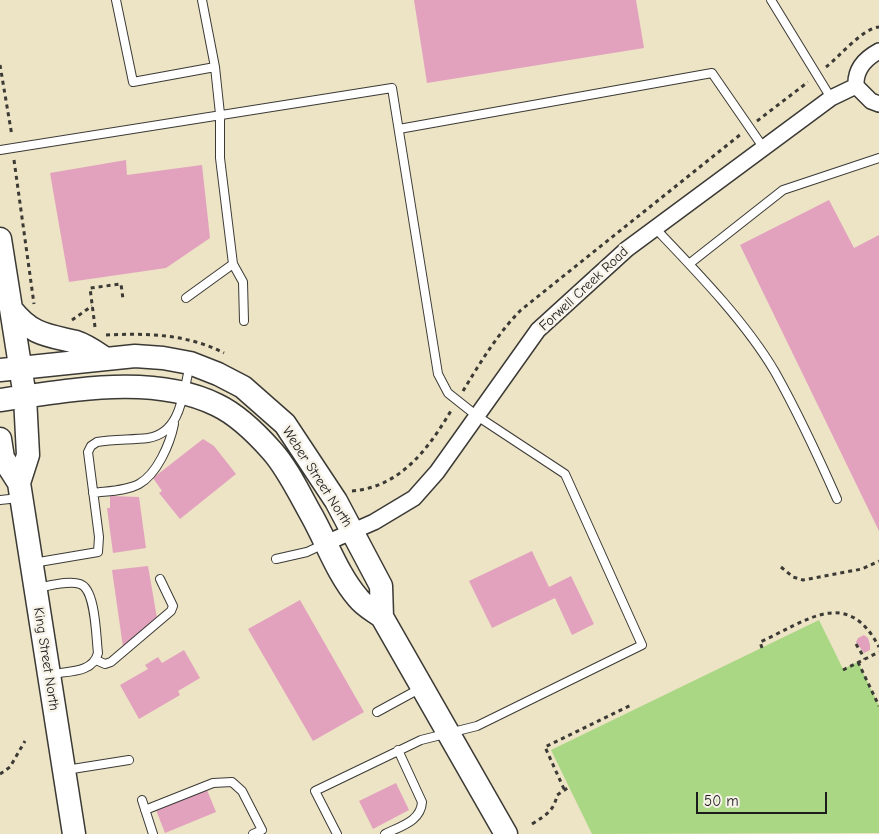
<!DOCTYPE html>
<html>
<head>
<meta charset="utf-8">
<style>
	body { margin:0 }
	#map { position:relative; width:879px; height:834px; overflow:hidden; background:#ede3c5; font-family:"Comic Neue",sans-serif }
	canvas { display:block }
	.scale { position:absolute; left:696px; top:792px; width:131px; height:22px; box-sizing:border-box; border:2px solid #1c1c1c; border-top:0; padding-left:6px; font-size:15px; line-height:18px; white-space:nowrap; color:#1c1c1c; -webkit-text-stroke:4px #f7f3e8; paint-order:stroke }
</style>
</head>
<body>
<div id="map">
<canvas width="879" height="834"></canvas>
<div class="scale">50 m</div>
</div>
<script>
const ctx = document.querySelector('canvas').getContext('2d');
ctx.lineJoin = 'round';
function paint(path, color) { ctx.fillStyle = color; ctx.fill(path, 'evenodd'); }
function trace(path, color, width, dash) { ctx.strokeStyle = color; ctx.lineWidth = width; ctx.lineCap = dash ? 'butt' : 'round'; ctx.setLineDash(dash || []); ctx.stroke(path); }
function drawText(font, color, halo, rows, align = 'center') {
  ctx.font = font + ' "Comic Neue",sans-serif'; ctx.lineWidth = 5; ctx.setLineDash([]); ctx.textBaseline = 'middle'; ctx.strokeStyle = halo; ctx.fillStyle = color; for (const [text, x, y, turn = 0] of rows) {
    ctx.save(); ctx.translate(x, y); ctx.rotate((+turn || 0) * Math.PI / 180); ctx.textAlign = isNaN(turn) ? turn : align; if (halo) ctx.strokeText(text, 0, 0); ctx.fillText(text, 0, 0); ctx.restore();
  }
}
paint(new Path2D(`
	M 819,620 L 843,669 L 858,662 L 879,706 L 879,833 L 592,834 L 551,750 Z`), '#a9d783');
paint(new Path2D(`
	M 414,0 L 636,0 L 644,48 L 427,83 Z
	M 126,160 L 127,175 L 202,165 L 210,238 L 166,268 L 69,282 L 50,173 Z
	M 829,200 L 854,248 L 879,235 L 879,531 L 740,245 Z
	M 203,439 L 214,446 L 236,474 L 180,519 L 159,493 L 162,491 L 153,478 Z
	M 110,496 L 139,497 L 146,548 L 113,553 L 107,508 L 110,508 Z
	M 532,551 L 549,587 L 571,576 L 594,624 L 572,635 L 555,598 L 492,628 L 469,581 Z
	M 148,566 L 157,618 L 123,647 L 112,570 Z
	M 300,600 L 364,712 L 313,741 L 248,629 Z
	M 864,635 L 868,638 L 870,645 L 870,650 L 864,653 L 856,642 L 858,638 Z
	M 184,650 L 200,678 L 178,691 L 180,695 L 139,719 L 120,685 L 148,669 L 145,665 L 158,657 L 162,663 Z
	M 396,783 L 409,810 L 373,829 L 359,801 Z
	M 207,790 L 216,812 L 165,833 L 156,810 Z`), '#e2a2be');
const lane = new Path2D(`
	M 116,0 L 133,82 L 215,67 L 220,114 L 220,158 L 233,264 L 243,282 L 244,321
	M 202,0 L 215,67
	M 771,0 L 831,98
	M 399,129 L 712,73 L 763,147
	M 0,150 L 392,88 L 438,374 L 448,393 L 477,416 L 565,474 L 642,645 L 477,726 L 421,740 L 315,791 L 337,834
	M 655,228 C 695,270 745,321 775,372 C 798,413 818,456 837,499
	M 689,264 L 783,190 L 879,158
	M 186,298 L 233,264
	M 93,493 C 108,491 126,491 139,484 C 157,474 170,444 174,424
	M 0,500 L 19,498
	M 276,559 L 307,552 L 324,544
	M 33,563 L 98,552 L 99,537 L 88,452 L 91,446 L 97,442 C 114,439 131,440 148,438 C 182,433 183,391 190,365
	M 37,588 C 49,586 69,580 80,584 C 96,589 96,638 98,653 C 93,673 69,671 52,674
	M 96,660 L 105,664 L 111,662 L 171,611 L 173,606 L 160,579
	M 377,712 L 421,688
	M 66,770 L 129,760
	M 142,800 L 153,834
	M 145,810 L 213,783 L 232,782 L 242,791 L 262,830 L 253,834
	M 385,834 C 401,826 421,821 422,802 L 398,750`);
const street = new Path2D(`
	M 879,51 C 864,59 855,70 856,86 L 871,101 L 879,104
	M 326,543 L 374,522 L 414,498 L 437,472 L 538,330 L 627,249 L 831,98 L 856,86`);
const secondary = new Path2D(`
	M 0,239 L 25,397 L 28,455 L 19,483
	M 12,310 C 32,335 47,335 76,342 C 86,345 97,353 106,359
	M 0,370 L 135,356 L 163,358 L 190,363 L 218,374 L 243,387 L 285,424 L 336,501 L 381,586 L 382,617
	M 0,400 C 69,391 152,373 217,405 C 238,415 257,434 272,451 C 288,469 300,495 312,516 C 327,543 338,575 358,598 C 364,606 374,611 382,617 L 506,834
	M 0,439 L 3,458 L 19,483 L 74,834`);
trace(lane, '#3b3a35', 10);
trace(street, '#3b3a35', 18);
trace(secondary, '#3b3a35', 25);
trace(new Path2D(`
	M 0,65 L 12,136
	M 826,67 C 839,57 863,28 879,27
	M 757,121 L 808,82
	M 14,160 L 34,304
	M 72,320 L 92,306
	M 95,327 L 90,288 L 121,284 L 123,299
	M 106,335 C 147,333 187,334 224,353
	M 463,391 C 480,363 498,333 521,310 L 741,134
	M 352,491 C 401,487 429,448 452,409
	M 781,567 L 793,577 L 803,580 L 862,569 L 879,561
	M 856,644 L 865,659
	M 762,648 L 760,642 C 807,621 847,586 879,647
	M 858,662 L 879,706
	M 843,670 L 879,652
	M 0,774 L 10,767 L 25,741
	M 564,789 L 545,747 L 631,705
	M 532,824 C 546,815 554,811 557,795 L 569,787`), '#3b3a35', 3, [4, 4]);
trace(lane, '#fff', 8);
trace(street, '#fff', 15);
trace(secondary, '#fff', 22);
drawText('14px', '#1c1c1c', '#f7f3e8', [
	["Forwell Creek Road",584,289,-43],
	["Weber Street North",317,477,57],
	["King Street North",46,659,81]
]);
</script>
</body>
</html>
